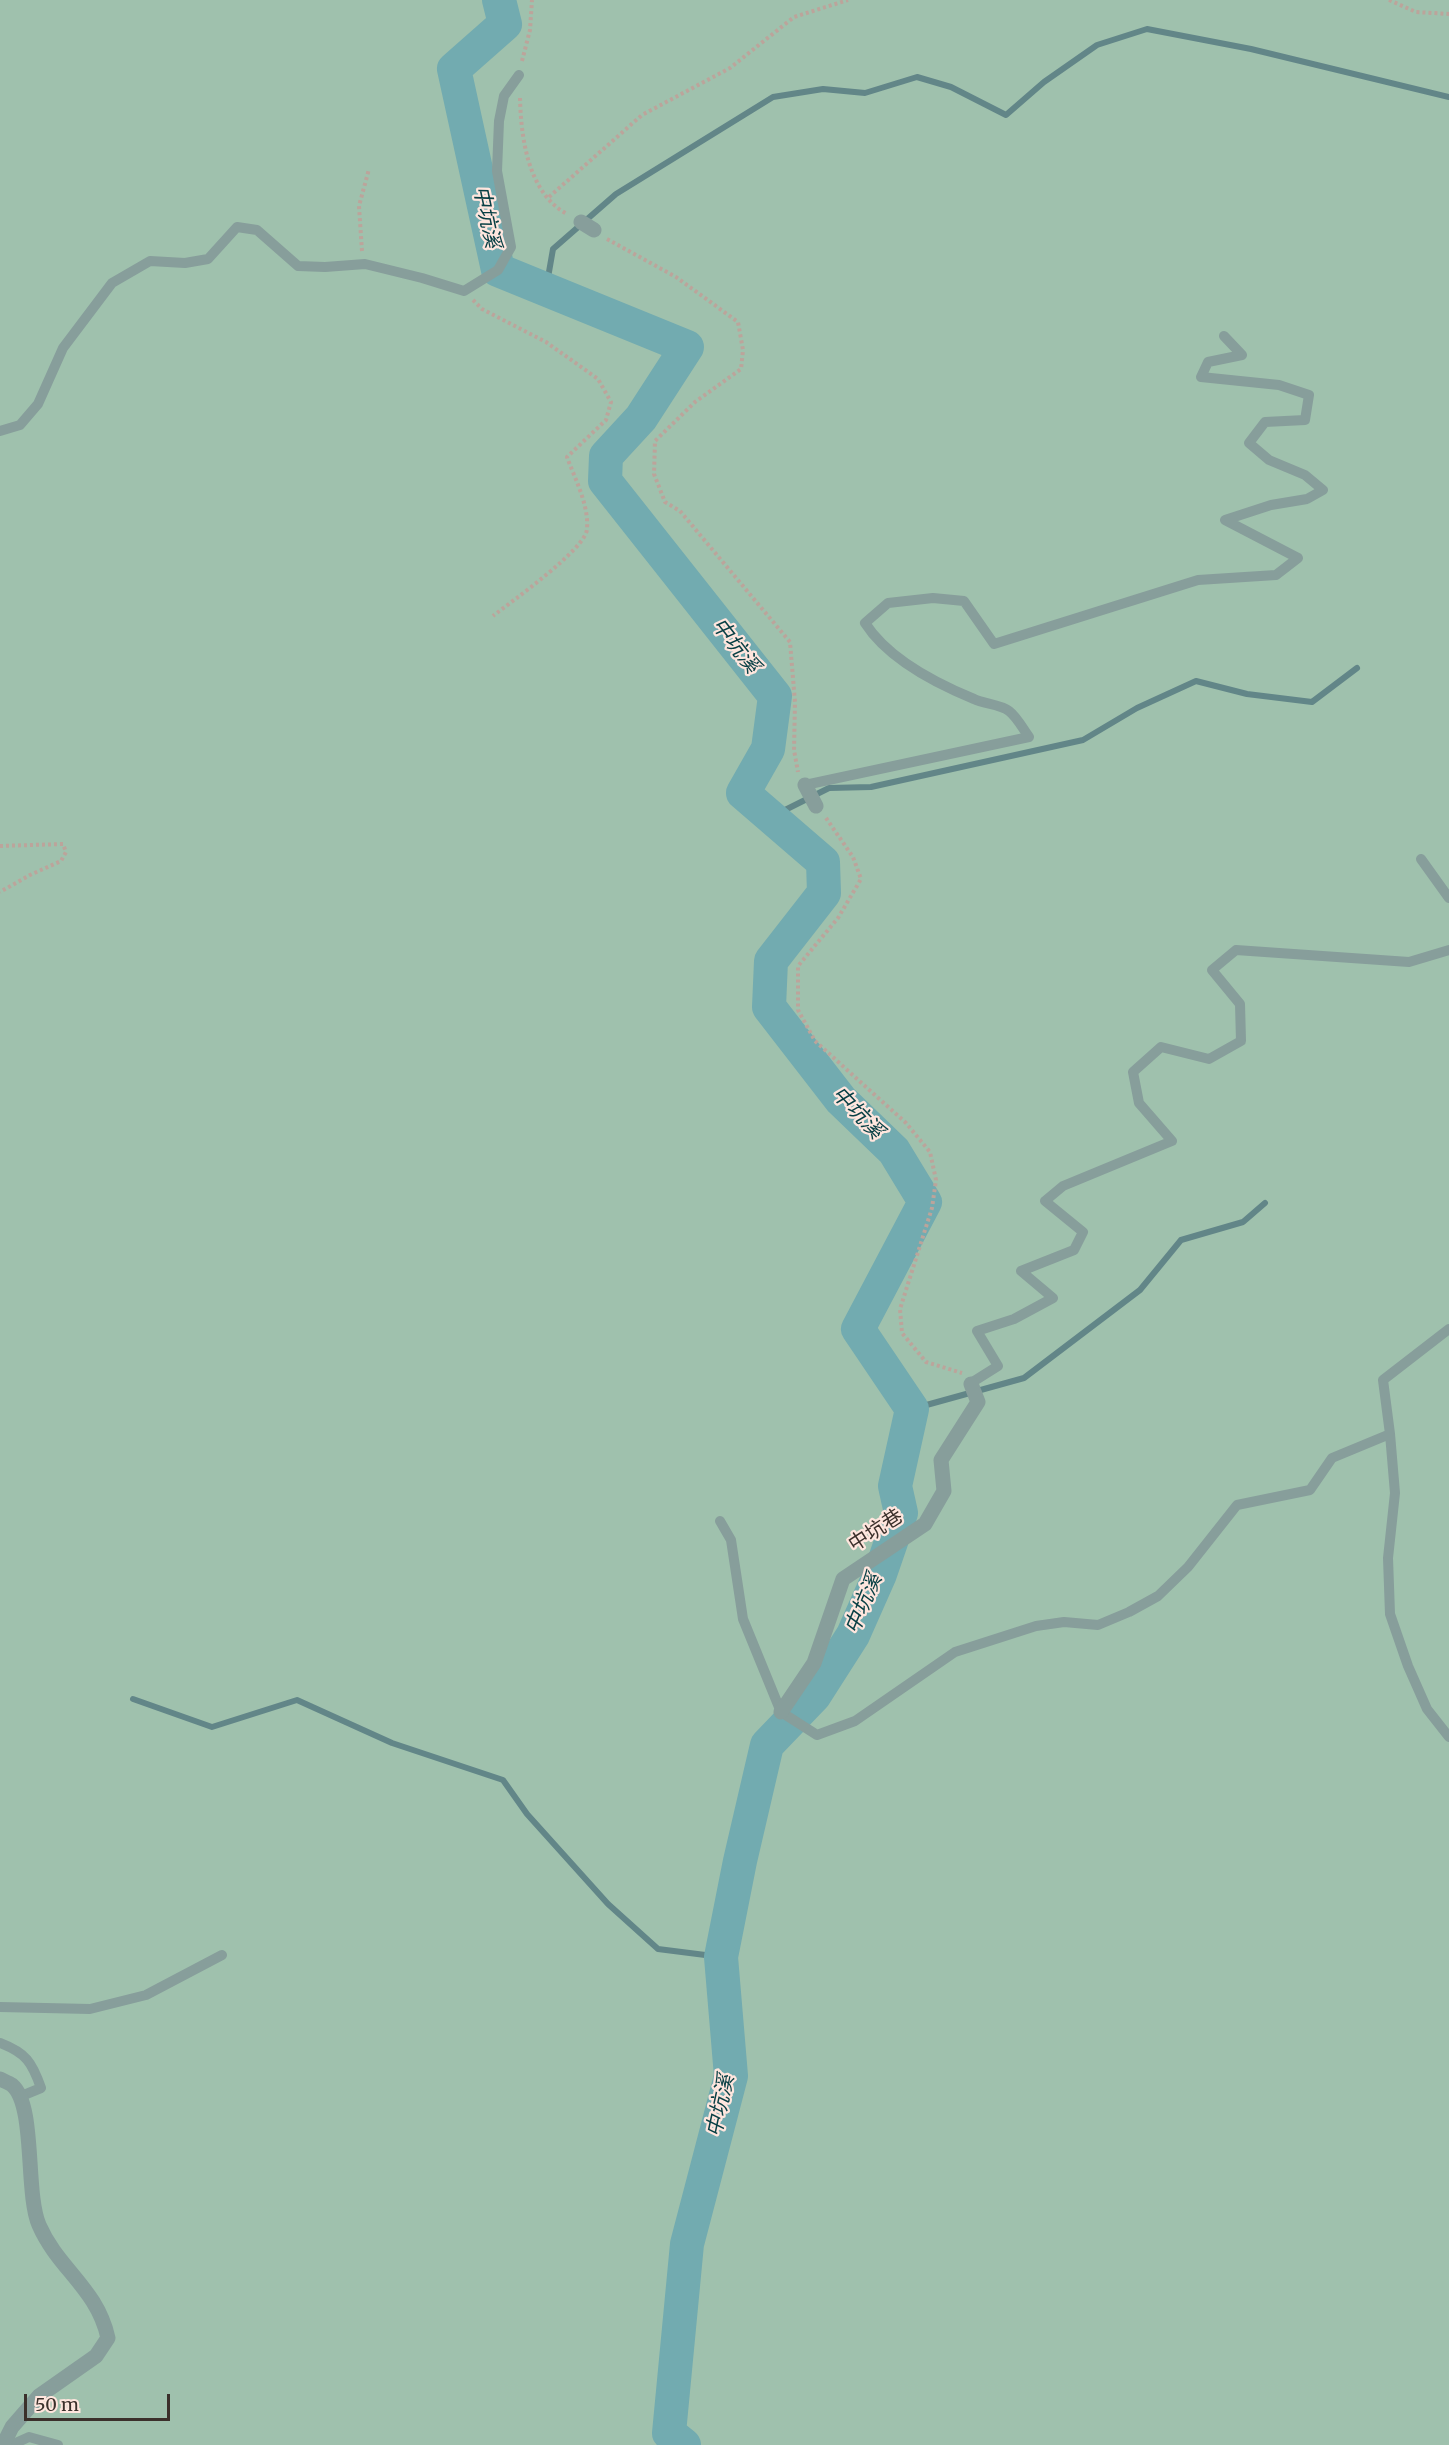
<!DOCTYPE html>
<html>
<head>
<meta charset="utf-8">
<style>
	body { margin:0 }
	#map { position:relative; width:1449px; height:2445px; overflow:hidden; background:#f5d8cd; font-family:Merriweather,serif }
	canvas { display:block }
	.scale { position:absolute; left:24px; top:2394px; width:146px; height:27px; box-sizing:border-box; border:3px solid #3b302b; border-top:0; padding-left:8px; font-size:18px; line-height:21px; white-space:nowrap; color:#3b302b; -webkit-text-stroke:4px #ffe6de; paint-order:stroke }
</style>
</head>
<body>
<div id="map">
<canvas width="1449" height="2445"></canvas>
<div class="scale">50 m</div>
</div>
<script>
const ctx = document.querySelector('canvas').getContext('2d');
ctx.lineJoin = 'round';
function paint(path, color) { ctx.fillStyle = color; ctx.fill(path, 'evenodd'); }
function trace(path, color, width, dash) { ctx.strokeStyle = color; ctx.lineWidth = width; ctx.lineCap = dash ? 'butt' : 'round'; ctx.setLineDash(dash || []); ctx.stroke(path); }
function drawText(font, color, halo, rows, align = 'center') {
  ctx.font = font + ' Merriweather,"Noto Sans TC",serif'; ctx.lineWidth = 4.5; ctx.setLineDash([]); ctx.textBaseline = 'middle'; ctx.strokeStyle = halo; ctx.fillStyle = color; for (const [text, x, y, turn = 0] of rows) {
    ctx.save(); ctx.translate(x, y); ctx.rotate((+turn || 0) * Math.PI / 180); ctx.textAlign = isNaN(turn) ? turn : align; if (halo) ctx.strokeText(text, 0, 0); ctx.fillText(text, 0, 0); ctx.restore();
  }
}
paint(new Path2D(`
	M 0,0 L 1449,0 L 1449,2445 L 0,2445 Z`), '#9fc1ad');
trace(new Path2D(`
	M 546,289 L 553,249 L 616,194 L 773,97 L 823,89 L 865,93 L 917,77 L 951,87 L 1006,115 L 1044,82 L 1097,45 L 1147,29 L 1251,49 L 1449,97
	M 771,817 L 829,788 L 871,787 L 1083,740 L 1137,708 L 1196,681 L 1247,694 L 1312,702 L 1357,668
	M 912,1409 L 1024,1378 L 1140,1290 L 1181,1240 L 1243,1222 L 1265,1203
	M 133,1699 L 212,1727 L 297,1700 L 392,1743 L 503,1780 L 527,1814 L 608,1904 L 658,1949 L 721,1957`), '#628688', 6);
trace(new Path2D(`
	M 499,0 L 505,24 L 454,69 L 498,270 L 687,347 L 641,418 L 606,456 L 605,481 L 775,696 L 768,749 L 743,793 L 823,862 L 824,893 L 771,961 L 769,1007 L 841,1100 L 894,1151 L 925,1202 L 858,1329 L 912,1409 L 895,1486 L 901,1513 L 880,1574 L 853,1635 L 814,1696 L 767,1745 L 740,1861 L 721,1957 L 731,2076 L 687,2244 L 669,2433 L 684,2445`), '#72abb0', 34);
trace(new Path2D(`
	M 1389,0 L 1416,12 L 1449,14
	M 522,61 L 530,30 L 532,0
	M 520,98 C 521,138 528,193 567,214
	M 549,197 L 642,115 L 730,68 L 794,17 L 848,0
	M 607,239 L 676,277 L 738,322 L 743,350 L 741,369 L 695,402 L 655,441 L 654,474 L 665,502 L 680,511 L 790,642 L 795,702 L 794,750 L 798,772
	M 362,251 L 359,206 L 369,169
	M 473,300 L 482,309 L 546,342 L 598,379 L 611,402 L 606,420 L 567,457 C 575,479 589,505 587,529 C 586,549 512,601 493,616
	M 826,818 L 853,857 L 861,879 L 838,918 L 798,966 L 798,1010 L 815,1041 L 906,1123 L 930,1152 L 936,1180 L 932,1208 L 900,1309 L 902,1333 L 926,1362 L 962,1373
	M 0,846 L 63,844 L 66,852 L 61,861 L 30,875 L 0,892`), '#bca49b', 4, [3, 3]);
trace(new Path2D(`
	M 0,431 L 20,425 L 38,404 L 63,348 L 112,283 L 150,261 L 185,263 L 208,259 L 237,227 L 257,230 L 298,266 L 325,267 L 365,264 L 422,278 L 464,291 L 498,270 L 511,247 L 497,171 L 499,121 L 504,96 L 519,75
	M 805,785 L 1029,737 C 1023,729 1017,717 1009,711 C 1000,704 984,704 974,699 C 935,683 888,659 865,623 L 888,603 L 933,598 L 964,601 L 994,644 L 1198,580 L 1276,575 L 1298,558 L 1225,520 L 1271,505 L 1307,499 L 1323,490 L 1305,475 L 1269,460 L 1249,443 L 1265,422 L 1305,420 L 1309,395 L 1279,385 L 1201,377 L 1208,362 L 1242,355 L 1224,336
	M 1421,859 L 1449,898
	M 971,1383 L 998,1366 L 977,1331 L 1014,1319 L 1053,1298 L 1021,1271 L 1074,1250 L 1083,1232 L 1045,1201 L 1063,1186 L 1172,1141 L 1139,1103 L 1133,1072 L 1161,1047 L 1209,1059 L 1241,1041 L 1240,1004 L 1212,970 L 1236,950 L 1409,962 L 1449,950
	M 1390,1434 L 1383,1380 L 1449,1329
	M 720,1521 L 731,1540 L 743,1619 L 781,1712 L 817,1735 L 855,1721 L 955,1652 L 1036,1626 L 1064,1622 L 1098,1625 L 1129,1612 L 1158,1596 L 1188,1567 L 1237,1505 L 1310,1490 L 1332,1458 L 1390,1434 L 1395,1493 L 1388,1558 L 1390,1614 L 1408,1666 L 1427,1709 L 1449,1737
	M 0,2007 L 90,2009 L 146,1995 L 222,1955
	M 0,2043 C 26,2053 32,2062 41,2088 L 19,2097
	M 11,2445 L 29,2437 L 58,2445`), '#879e9b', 10);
trace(new Path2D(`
	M 581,222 L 594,230
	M 805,785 L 816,806
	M 781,1712 L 814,1663 L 843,1579 L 925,1524 L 944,1491 L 941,1460 L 978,1402 L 971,1384
	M 0,2079 C 4,2081 9,2083 12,2085 C 36,2105 25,2193 39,2225 C 58,2269 97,2288 108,2338 L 96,2356 L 39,2396 L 12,2427 L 3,2445`), '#879e9b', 15);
drawText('20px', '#3b302b', '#ffe6de', [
	["中坑巷",876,1531,-33]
]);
drawText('italic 21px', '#094045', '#ffe6de', [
	["中坑溪",486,217,78],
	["中坑溪",735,646,52],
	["中坑溪",857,1113,46],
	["中坑溪",864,1604,-67],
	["中坑溪",721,2106,-78]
]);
</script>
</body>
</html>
